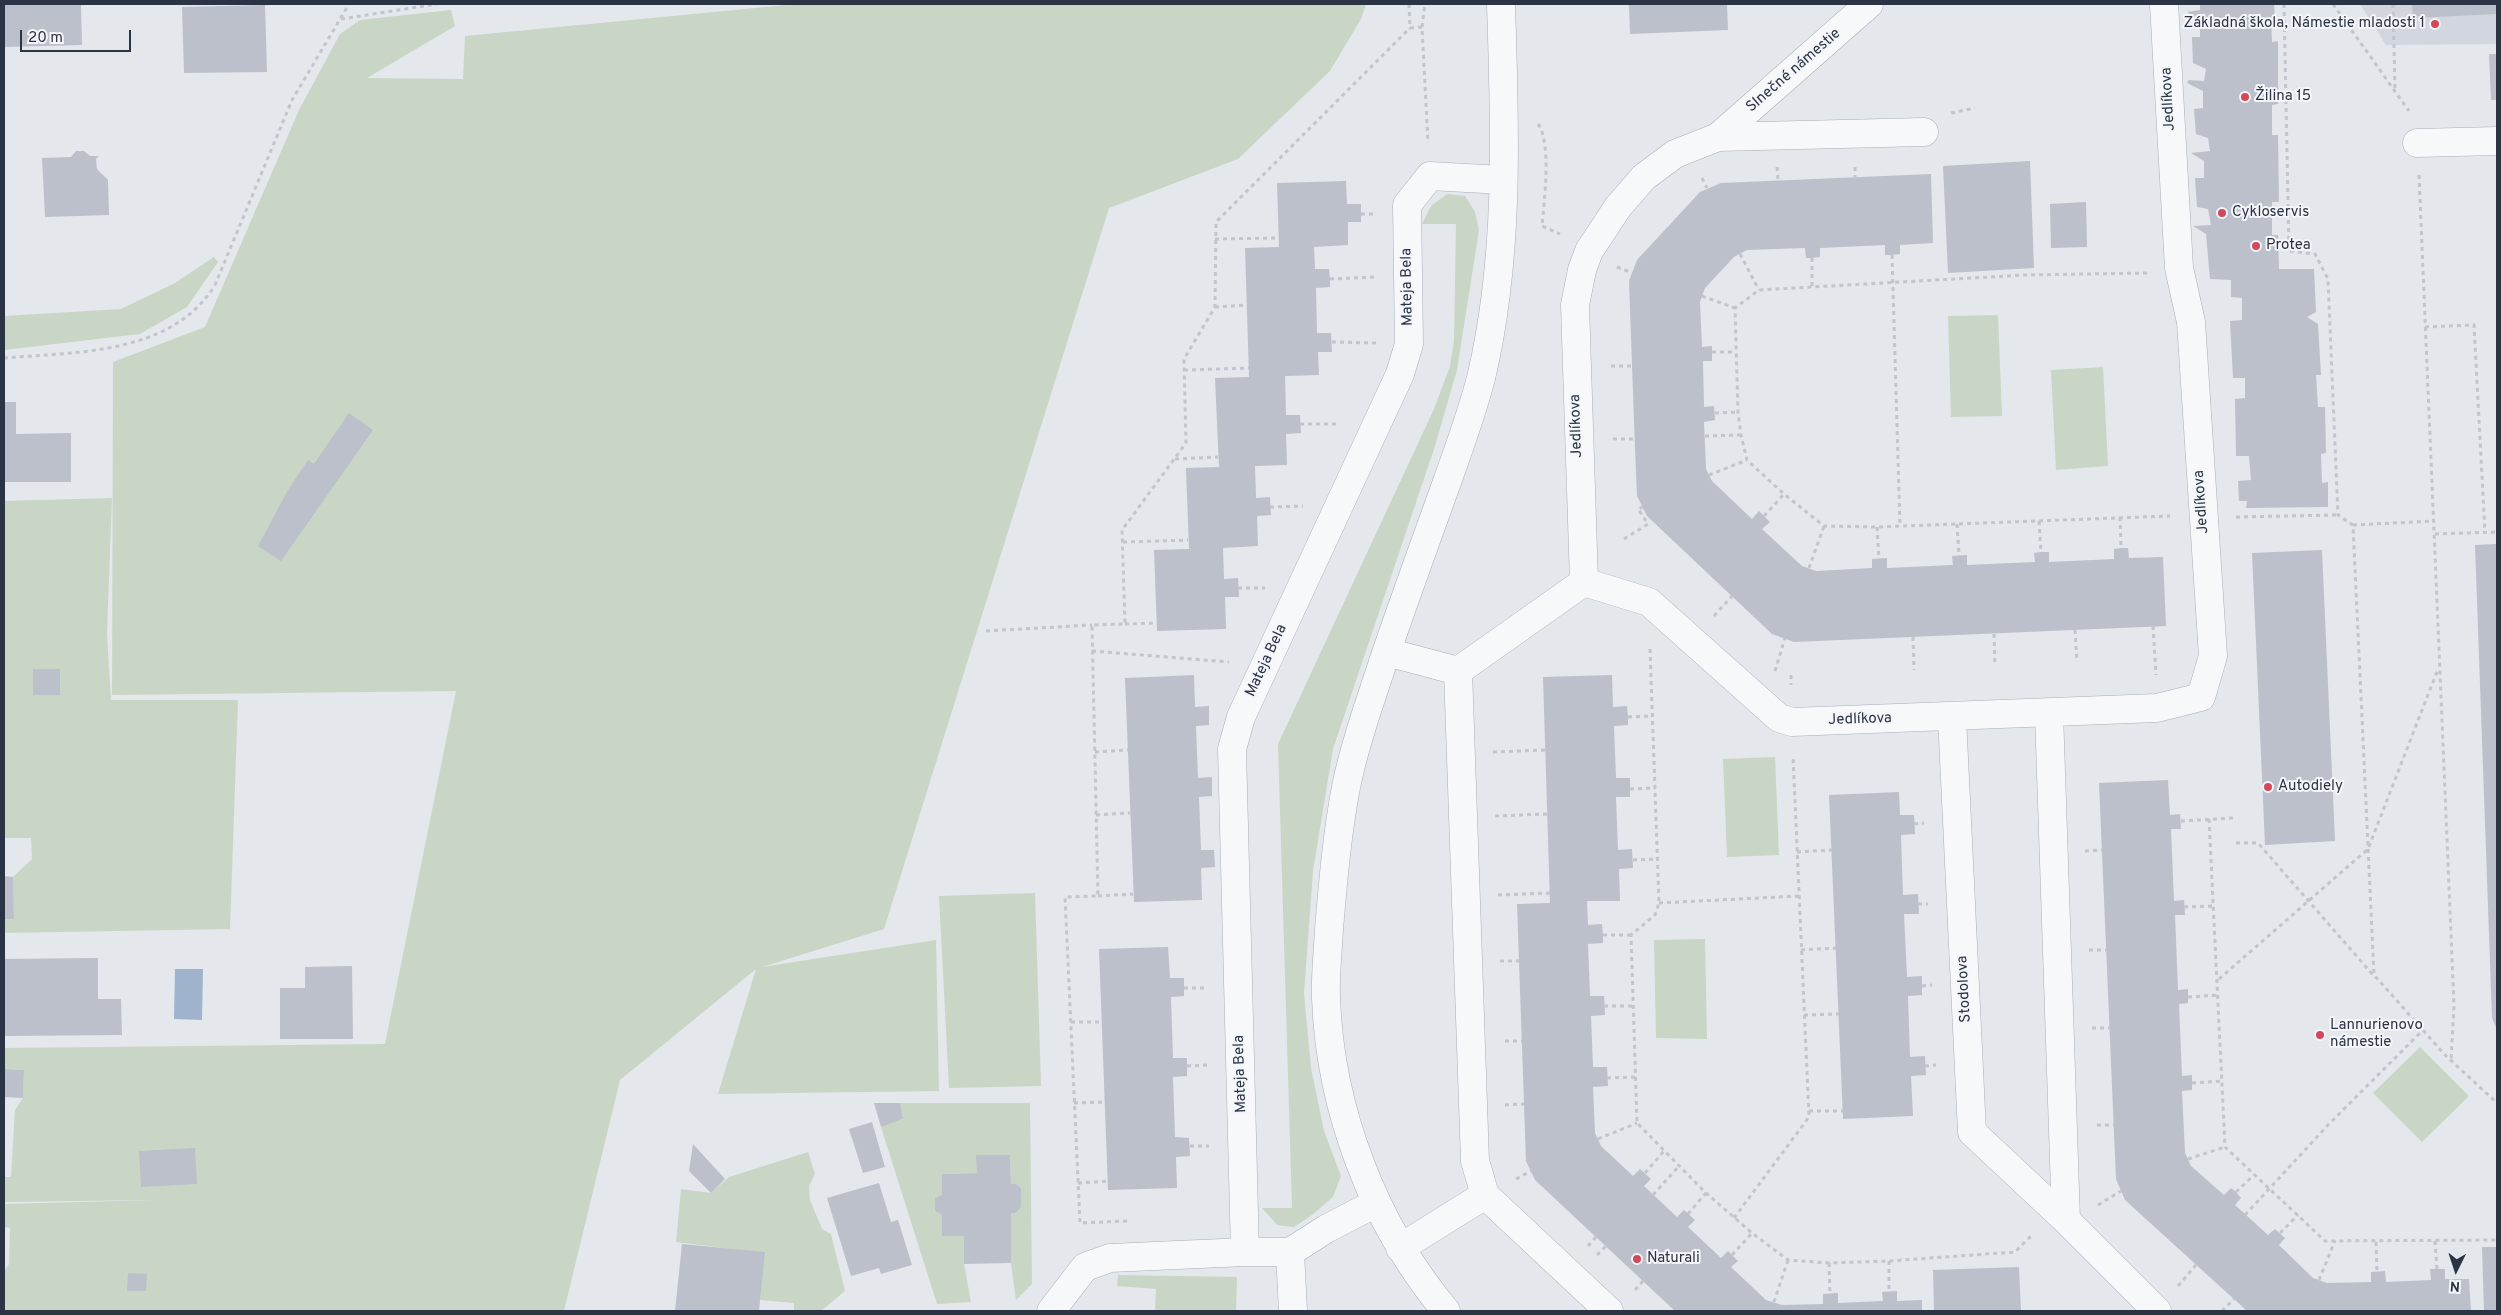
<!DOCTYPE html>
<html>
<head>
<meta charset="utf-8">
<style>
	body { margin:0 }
	#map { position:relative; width:2501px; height:1315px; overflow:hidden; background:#e4e7ec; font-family:Overpass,sans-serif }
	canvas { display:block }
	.frame { position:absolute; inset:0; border:5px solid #2b3445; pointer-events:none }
	.north { position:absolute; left:2431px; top:1245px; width:50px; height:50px; -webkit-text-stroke:4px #f4f6f9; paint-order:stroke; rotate:184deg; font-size:14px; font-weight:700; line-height:20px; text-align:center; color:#2b3445 }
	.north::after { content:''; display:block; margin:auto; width:18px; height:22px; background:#2b3445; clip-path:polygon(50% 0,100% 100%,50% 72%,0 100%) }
	.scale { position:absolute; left:20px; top:30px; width:111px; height:22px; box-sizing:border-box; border:2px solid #2b3445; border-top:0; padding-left:6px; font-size:15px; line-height:18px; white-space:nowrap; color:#2b3445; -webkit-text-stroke:4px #f4f6f9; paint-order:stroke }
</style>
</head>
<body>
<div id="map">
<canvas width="2501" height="1315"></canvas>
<div class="frame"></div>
<div class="north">N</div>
<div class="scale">20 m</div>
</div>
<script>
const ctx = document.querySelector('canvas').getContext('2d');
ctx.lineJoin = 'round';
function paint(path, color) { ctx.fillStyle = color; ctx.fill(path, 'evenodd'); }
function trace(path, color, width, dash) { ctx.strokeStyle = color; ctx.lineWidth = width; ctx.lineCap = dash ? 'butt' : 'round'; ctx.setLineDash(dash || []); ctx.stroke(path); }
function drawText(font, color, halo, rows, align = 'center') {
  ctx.font = font + ' Overpass,sans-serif'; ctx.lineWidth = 4; ctx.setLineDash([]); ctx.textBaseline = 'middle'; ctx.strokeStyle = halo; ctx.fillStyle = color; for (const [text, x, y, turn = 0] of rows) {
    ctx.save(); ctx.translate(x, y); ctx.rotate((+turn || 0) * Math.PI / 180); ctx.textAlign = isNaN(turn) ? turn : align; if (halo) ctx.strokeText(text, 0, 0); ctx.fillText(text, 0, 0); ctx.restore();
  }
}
paint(new Path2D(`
	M 2360,4 L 2497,4 L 2497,44 L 2386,45 Z`), '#d2d6de');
paint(new Path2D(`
	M 797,4 L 1366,4 L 1361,19 L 1330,71 L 1238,159 L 1109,208 L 884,929 L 762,967 L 936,940 L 939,1091 L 718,1094 L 756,969 L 620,1080 L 564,1311 L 4,1311 L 4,1271 L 9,1264 L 10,1228 L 4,1227 L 4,1204 L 154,1200 L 4,1202 L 4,1177 L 11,1177 L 15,1110 L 23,1098 L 24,1070 L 4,1069 L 4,1048 L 385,1044 L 456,691 L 112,695 L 113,362 L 205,327 L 299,110 L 340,34 L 360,20 L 451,10 L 455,26 L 367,78 L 463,79 L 465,36 Z
	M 1447,194 L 1465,196 L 1475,212 L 1479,230 L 1457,370 L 1435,446 L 1333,749 L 1313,871 L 1304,993 L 1311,1068 L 1324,1131 L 1341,1176 L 1333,1197 L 1312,1215 L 1294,1227 L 1277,1225 L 1262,1208 L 1292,1208 L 1278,744 L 1434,409 L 1450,366 L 1454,341 L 1456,224 L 1422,224 L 1431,206 Z
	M 214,257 L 218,262 L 187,307 L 140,334 L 4,350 L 4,316 L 121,309 L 175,283 Z
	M 1998,315 L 2002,416 L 1951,417 L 1948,316 Z
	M 2103,367 L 2108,466 L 2056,470 L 2051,370 Z
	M 112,498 L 107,634 L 111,700 L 238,700 L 230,929 L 4,933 L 4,919 L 14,918 L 13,877 L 32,859 L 31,838 L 4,838 L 4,501 ZM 33,669 L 60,669 L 60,694 L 33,695 Z
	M 1775,757 L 1779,855 L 1727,857 L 1723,759 Z
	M 1035,893 L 1041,1086 L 949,1088 L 939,896 Z
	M 1705,939 L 1707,1039 L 1656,1038 L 1654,940 Z
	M 2420,1047 L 2469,1096 L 2422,1142 L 2373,1093 Z
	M 900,1103 L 1030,1103 L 1032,1284 L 1016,1300 L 1011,1263 L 1011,1213 L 1016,1213 L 1021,1207 L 1021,1188 L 1016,1184 L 1011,1184 L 1010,1155 L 977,1155 L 977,1173 L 942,1174 L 942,1195 L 935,1198 L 935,1211 L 942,1215 L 943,1236 L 964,1236 L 964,1264 L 971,1302 L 937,1304 L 881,1127 L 903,1119 Z
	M 808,1152 L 815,1174 L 809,1186 L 810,1200 L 822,1229 L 831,1234 L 845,1291 L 821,1311 L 794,1311 L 794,1303 L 760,1300 L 764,1253 L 676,1242 L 681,1189 L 711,1193 L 729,1177 Z
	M 1118,1275 L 1237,1277 L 1236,1311 L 1155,1311 L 1156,1289 L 1117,1286 Z`), '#c9d6c5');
paint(new Path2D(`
	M 175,969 L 203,969 L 202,1020 L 174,1019 Z`), '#9fb4cc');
paint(new Path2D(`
	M 4,4 L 81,4 L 82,45 L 4,47 Z
	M 1629,4 L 1727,4 L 1728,30 L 1630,34 Z
	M 2200,4 L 2274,4 L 2275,18 L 2271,18 L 2272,42 L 2278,41 L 2278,104 L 2272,105 L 2272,135 L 2278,135 L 2279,202 L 2272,202 L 2272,235 L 2278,235 L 2279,269 L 2314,269 L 2316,312 L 2307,317 L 2318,324 L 2321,375 L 2316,375 L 2318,407 L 2325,407 L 2326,453 L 2321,454 L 2322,483 L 2328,482 L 2328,507 L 2246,508 L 2247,501 L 2239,501 L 2238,481 L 2251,480 L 2249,456 L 2236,456 L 2235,399 L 2245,398 L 2245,378 L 2233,378 L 2230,321 L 2242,320 L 2242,298 L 2231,297 L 2231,280 L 2210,279 L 2206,234 L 2193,226 L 2211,225 L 2208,209 L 2197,207 L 2195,178 L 2204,178 L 2204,161 L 2191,153 L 2210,151 L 2208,138 L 2196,134 L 2194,109 L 2203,108 L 2203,91 L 2187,83 L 2189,80 L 2204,81 L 2206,69 L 2193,63 L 2192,37 L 2200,37 L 2200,21 L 2187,12 L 2200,10 Z
	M 2412,4 L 2497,4 L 2497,14 L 2413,18 Z
	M 265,5 L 267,72 L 184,73 L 182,7 Z
	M 2489,54 L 2497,54 L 2497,100 L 2491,100 Z
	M 76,151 L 84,151 L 90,156 L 99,156 L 96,159 L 97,169 L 108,180 L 109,215 L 45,217 L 42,158 L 71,157 Z
	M 2030,161 L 2034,268 L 1948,273 L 1943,166 Z
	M 1931,174 L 1933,243 L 1900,245 L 1900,254 L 1892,255 L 1885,255 L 1885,245 L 1820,248 L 1820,257 L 1812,258 L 1806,258 L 1805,248 L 1747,250 L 1734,257 L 1705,288 L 1700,302 L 1702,347 L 1712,346 L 1712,361 L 1703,361 L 1704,407 L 1714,406 L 1715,420 L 1704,422 L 1706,469 L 1712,481 L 1752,519 L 1759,511 L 1770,522 L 1762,529 L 1802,566 L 1816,571 L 1872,568 L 1872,559 L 1887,558 L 1887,568 L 1953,565 L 1952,556 L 1967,555 L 1967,565 L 2035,562 L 2034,553 L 2041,552 L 2049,552 L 2049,562 L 2114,559 L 2114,549 L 2121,548 L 2128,548 L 2129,558 L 2163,557 L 2166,626 L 1794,642 L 1772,634 L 1647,516 L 1637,496 L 1635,448 L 1629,281 L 1637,260 L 1700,192 L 1721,183 Z
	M 1346,181 L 1347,204 L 1361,204 L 1361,222 L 1348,222 L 1348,245 L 1314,247 L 1315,269 L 1329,269 L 1330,279 L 1330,287 L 1316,288 L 1317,333 L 1331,333 L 1332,352 L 1318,352 L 1319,375 L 1285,376 L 1286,415 L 1300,415 L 1301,433 L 1286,434 L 1287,465 L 1255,466 L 1256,498 L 1270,497 L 1271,515 L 1257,516 L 1258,546 L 1223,548 L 1224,579 L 1238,578 L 1239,597 L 1225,597 L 1226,629 L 1157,631 L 1154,550 L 1189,549 L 1186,468 L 1219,467 L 1215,378 L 1249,377 L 1245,248 L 1279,247 L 1277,183 Z
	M 2086,202 L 2087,247 L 2051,248 L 2050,204 Z
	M 4,402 L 16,402 L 16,434 L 71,433 L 71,482 L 5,482 Z
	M 349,413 L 373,430 L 281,561 L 258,546 L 288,490 L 308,460 L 314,464 Z
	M 2497,544 L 2497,1030 L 2492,1018 L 2475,545 Z
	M 2322,550 L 2335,841 L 2265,845 L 2252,553 Z
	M 33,669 L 60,669 L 60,695 L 33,695 Z
	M 1194,675 L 1195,707 L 1209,706 L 1209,725 L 1196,726 L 1198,778 L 1212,777 L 1212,796 L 1199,797 L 1201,850 L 1214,850 L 1215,867 L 1201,868 L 1202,900 L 1134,902 L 1125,678 Z
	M 1612,675 L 1613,707 L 1627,706 L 1628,717 L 1628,725 L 1614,726 L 1616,778 L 1630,778 L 1630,797 L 1616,797 L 1618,850 L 1632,849 L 1633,868 L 1619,869 L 1620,901 L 1587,901 L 1588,925 L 1602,924 L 1603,935 L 1603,943 L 1588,944 L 1590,996 L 1604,996 L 1605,1015 L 1591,1016 L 1593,1067 L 1607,1067 L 1608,1086 L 1593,1087 L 1595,1133 L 1601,1146 L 1633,1176 L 1640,1169 L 1651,1179 L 1644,1186 L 1677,1217 L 1684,1210 L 1695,1220 L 1688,1227 L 1721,1258 L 1728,1251 L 1738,1261 L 1731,1267 L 1766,1300 L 1782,1305 L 1823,1304 L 1823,1294 L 1838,1293 L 1838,1303 L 1883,1301 L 1882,1292 L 1897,1291 L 1897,1301 L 1922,1300 L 1922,1311 L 1675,1311 L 1535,1180 L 1526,1161 L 1517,904 L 1550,903 L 1543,677 Z
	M 2168,780 L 2170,815 L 2180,814 L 2181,829 L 2171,829 L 2174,901 L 2184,900 L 2185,915 L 2175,915 L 2178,990 L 2188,989 L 2188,1003 L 2179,1004 L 2182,1076 L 2192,1075 L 2192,1090 L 2182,1091 L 2185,1153 L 2191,1166 L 2224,1195 L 2231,1188 L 2236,1192 L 2241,1198 L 2235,1205 L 2268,1235 L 2275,1229 L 2285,1238 L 2279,1245 L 2313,1278 L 2327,1283 L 2371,1282 L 2371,1272 L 2385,1271 L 2386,1282 L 2431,1280 L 2430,1269 L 2445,1269 L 2445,1279 L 2469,1279 L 2471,1311 L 2247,1311 L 2125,1200 L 2116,1179 L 2099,783 Z
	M 1899,792 L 1900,815 L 1914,815 L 1915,834 L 1901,835 L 1903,895 L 1918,894 L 1919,914 L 1904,914 L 1907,977 L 1922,976 L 1922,995 L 1908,996 L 1910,1057 L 1925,1056 L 1926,1075 L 1911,1076 L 1913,1116 L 1843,1119 L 1829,795 Z
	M 4,876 L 13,877 L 14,919 L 4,919 Z
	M 1168,947 L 1170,978 L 1184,978 L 1184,996 L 1171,997 L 1173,1058 L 1187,1058 L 1187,1076 L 1173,1077 L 1175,1137 L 1189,1138 L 1190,1156 L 1176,1157 L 1177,1188 L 1108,1190 L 1099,949 Z
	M 98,958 L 98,999 L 121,999 L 122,1035 L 4,1036 L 4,959 Z
	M 352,966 L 353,1039 L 280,1039 L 280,988 L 305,988 L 305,967 Z
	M 4,1069 L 24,1070 L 23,1098 L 4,1097 Z
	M 874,1103 L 900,1103 L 903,1119 L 881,1127 Z
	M 872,1122 L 885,1167 L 863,1173 L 849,1129 Z
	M 693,1144 L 725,1179 L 711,1193 L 689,1171 Z
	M 195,1148 L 197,1184 L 141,1187 L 139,1151 Z
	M 976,1155 L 1010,1155 L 1011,1184 L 1016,1184 L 1021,1188 L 1021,1207 L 1016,1213 L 1011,1213 L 1011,1263 L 964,1264 L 964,1236 L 942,1236 L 942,1215 L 935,1211 L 935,1198 L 942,1195 L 942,1174 L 977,1173 Z
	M 879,1183 L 891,1222 L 898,1220 L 912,1265 L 881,1274 L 879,1268 L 851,1276 L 827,1198 Z
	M 682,1244 L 765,1252 L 759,1311 L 675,1311 Z
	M 2482,1247 L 2497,1247 L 2497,1311 L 2484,1311 Z
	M 2019,1267 L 2021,1311 L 1934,1311 L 1933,1270 Z
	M 128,1273 L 147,1274 L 146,1291 L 127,1291 Z`), '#bbc0ca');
const minor = new Path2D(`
	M 1924,132 L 1718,137 L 1675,154 L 1644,177 L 1618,207 L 1589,251 L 1582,270 L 1575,305 L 1584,582 L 1649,602 L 1779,718 L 1792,722 L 2157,708 L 2201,697 L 2213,656 L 2191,322 L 2179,268 L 2164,4
	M 1718,137 L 1869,4
	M 2417,143 L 2497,141
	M 1387,652 L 1458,671
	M 1458,671 L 1475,1161 L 1485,1195 L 1609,1311
	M 1458,671 L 1584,582
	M 2049,713 L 2066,1220
	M 1952,717 L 1972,1132 L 2066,1220 L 2157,1311
	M 1400,1248 L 1485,1195
	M 1245,1252 L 1232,749 L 1241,717 L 1400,374 L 1409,344 L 1407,205 L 1430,176 L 1503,180
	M 1290,1252 L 1293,1311
	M 1051,1311 L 1085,1267 L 1110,1258 L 1245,1252 L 1290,1252 L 1326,1229 L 1376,1203
	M 1446,1311 C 1374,1225 1330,1110 1326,998 C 1325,975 1328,952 1329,929 C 1333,882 1337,834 1346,787 C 1355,743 1371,699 1385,656 C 1405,598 1426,540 1447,482 C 1459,448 1472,413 1481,378 C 1510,256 1505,128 1501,4`);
trace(minor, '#a9aeb7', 29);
trace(new Path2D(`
	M 1409,4 L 1410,28 L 1422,27 L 1428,143
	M 2284,4 L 2289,251 L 2315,254 L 2328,279 L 2338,515 L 2353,525 L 2374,975 L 2445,1055 L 2497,1103
	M 2333,4 L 2409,111
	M 2393,4 L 2395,91
	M 341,19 L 437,4
	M 1422,27 L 1425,4
	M 1951,113 L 1975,108
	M 1538,124 C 1552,143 1544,202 1542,226 L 1560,234
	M 1777,167 L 1778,179
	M 1855,167 L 1855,177
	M 2419,175 L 2454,1005 L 2451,1061
	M 1702,178 L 1707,188
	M 1361,214 L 1374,214
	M 1215,239 L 1279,238
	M 1740,254 L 1759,290
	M 1892,255 L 1900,526
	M 1812,258 L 1812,287
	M 1617,267 L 1632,273
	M 2147,273 L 2025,275 L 1759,290 L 1735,308 L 1738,412 L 1741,435 L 1747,460 L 1784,494 L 1824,526 L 1877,527 L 2170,516
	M 1330,279 L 1376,277
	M 1702,296 L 1735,308
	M 1215,307 L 1247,305
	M 2425,327 L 2474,325 L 2485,533
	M 1332,342 L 1376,343
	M 1712,352 L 1736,352
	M 4,358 C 76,352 172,355 215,285 L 292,100 L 349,4
	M 1611,366 L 1633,366
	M 1184,370 L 1249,368
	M 1715,413 L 1738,412
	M 1300,424 L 1339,424
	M 1705,436 L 1741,435
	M 1613,439 L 1635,439
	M 1175,459 L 1218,457
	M 1709,475 L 1747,460
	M 1270,507 L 1303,506
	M 1764,516 L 1784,494
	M 2120,517 L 2121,548
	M 2236,517 L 2338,515
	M 2039,521 L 2041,552
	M 1957,524 L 1959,555
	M 2353,525 L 2434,521
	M 1877,527 L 1879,559
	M 2435,534 L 2497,532
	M 1624,539 L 1648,524 L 1638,509 L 1643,507
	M 1123,542 L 1188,540
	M 1809,568 L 1824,526
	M 1238,588 L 1265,588
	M 1714,616 L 1732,596
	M 1125,624 L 1157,623
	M 2153,626 L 2156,675
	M 2075,630 L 2077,662
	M 986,631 L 1092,625
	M 1994,634 L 1995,666
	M 1913,637 L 1914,670
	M 1650,649 L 1659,903 L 1655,915 L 1631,935 L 1637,1123 L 1706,1193 L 1752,1233 L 1788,1260 L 1829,1263 L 1889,1261 L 2015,1252 L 2033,1234
	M 1092,651 L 1229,662
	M 1775,671 L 1785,638
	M 1791,675 L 1791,685
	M 1628,717 L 1652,716
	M 1095,752 L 1128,750
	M 1493,752 L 1545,750
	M 1630,789 L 1655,788
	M 1096,815 L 1130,813
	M 1495,816 L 1547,814
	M 2209,819 L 2225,1147 L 2325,1241 L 2497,1240
	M 2181,821 L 2235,818
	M 1914,824 L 1924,823
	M 2236,843 L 2258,843 L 2373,975
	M 2085,851 L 2102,850
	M 1797,852 L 1832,850
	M 1633,860 L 1657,859
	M 1498,895 L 1550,893
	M 1098,896 L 1133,894
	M 1659,903 L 1799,896
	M 1918,904 L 1928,904
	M 2184,907 L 2214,906
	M 1603,935 L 1631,935
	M 1801,950 L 1836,948
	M 2089,950 L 2106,950
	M 1500,961 L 1519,961
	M 2219,979 L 2368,849 L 2438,669
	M 1922,986 L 1932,985
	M 1184,988 L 1206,988
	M 2188,997 L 2219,995
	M 1604,1006 L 1633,1006
	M 1804,1015 L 1839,1014
	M 1071,1022 L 1102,1022
	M 2092,1028 L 2110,1028
	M 1505,1041 L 1522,1041
	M 1187,1066 L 1209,1065
	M 1925,1066 L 1936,1065
	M 1607,1078 L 1635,1077
	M 2192,1083 L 2223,1081
	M 1074,1103 L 1105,1102
	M 1505,1105 L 1524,1104
	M 1809,1111 L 1843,1111
	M 2097,1125 L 2114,1125
	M 1598,1139 L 1637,1123
	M 1190,1146 L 1209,1146
	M 2188,1159 L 2225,1147
	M 1645,1173 L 1664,1151
	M 1516,1179 L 1531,1171
	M 1078,1183 L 1108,1181
	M 2236,1192 L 2254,1175
	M 1653,1195 L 1679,1166
	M 2098,1205 L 2121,1191
	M 1688,1214 L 1706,1193
	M 2245,1215 L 2329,1124 L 2422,1031
	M 1734,1218 L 1809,1117 L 1793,756
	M 1127,1221 L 1080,1223 L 1065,897 L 1098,896 L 1092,625 L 1125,624 L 1122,530 L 1186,443 L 1184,359 L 1215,307 L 1216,222 L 1410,28
	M 2280,1233 L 2298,1215
	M 2435,1241 L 2437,1269
	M 2376,1242 L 2377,1271
	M 1588,1246 L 1596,1237
	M 1597,1255 L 1606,1246
	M 1732,1255 L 1752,1233
	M 1889,1261 L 1889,1291
	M 1829,1263 L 1830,1294
	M 2319,1280 L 2335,1241
	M 2178,1286 L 2196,1265
	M 1635,1290 L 1643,1281
	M 1774,1302 L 1788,1260
	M 2222,1311 L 2234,1299`), '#c2c5cb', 3, [4, 4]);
trace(minor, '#f7f8fa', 28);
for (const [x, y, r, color] of [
	[2435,24,5,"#d1495b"],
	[2245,97,5,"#d1495b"],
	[2222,213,5,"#d1495b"],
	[2256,246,5,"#d1495b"],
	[2268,787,5,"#d1495b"],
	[2320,1035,5,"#d1495b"],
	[1637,1259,5,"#d1495b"]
]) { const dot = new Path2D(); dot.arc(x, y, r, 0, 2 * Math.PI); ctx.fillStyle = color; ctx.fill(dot); trace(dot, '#f4f6f9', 2); }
drawText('15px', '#2b3445', '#f4f6f9', [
	["Základná škola, Námestie mladosti 1",2425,24,"right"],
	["Žilina 15",2255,97],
	["Cykloservis",2232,213],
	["Protea",2266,246],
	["Autodiely",2278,787],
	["Lannurienovo",2330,1026],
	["námestie",2330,1043],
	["Naturali",1647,1259]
], 'left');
drawText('15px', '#2b3445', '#f4f6f9', [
	["Slnečné námestie",1794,71,-41],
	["Jedlíkova",2169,99,-93],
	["Mateja Bela",1408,287,-91],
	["Jedlíkova",1577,426,-92],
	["Jedlíkova",2202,502,-94],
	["Mateja Bela",1267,661,-65],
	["Jedlíkova",1860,720,-2],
	["Stodolova",1965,989,-93],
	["Mateja Bela",1241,1074,-92]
]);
</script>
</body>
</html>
